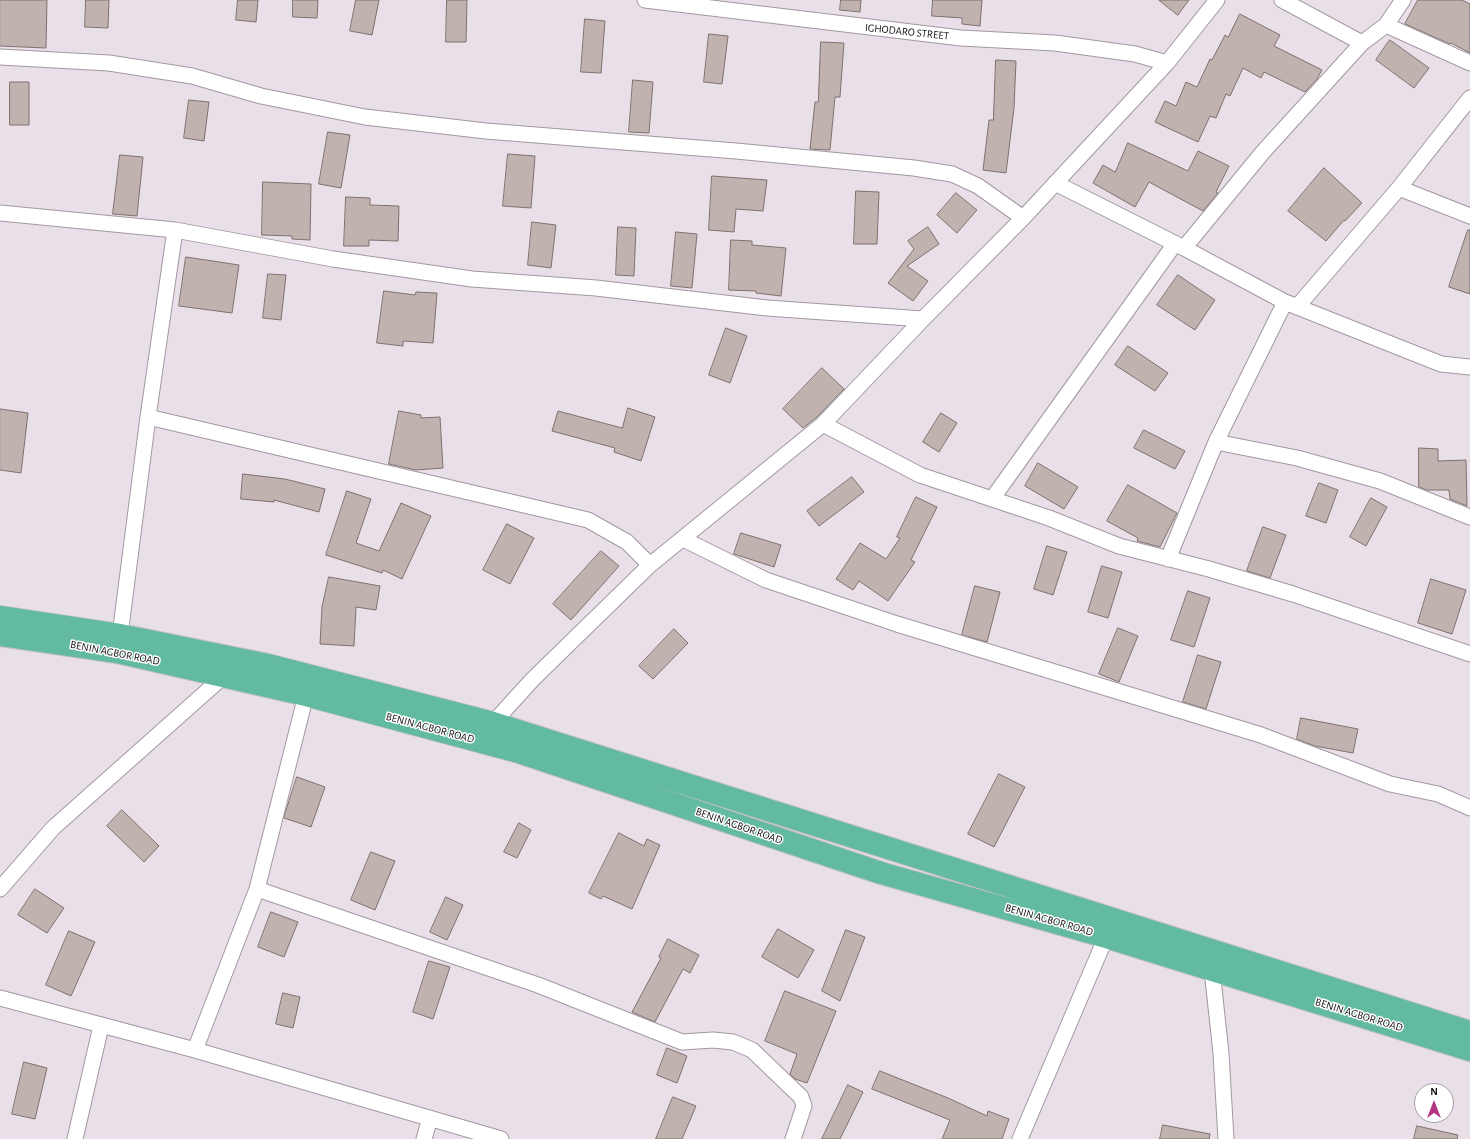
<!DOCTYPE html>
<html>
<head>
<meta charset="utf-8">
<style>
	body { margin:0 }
	#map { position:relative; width:1470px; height:1139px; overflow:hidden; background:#e9dfe9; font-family:"Alegreya Sans",sans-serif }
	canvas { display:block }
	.north { position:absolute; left:1414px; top:1083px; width:40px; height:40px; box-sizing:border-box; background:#fff; border:1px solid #a1a0a1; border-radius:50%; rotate:0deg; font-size:11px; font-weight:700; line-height:16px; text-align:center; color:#151215 }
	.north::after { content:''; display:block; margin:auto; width:14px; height:18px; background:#b23483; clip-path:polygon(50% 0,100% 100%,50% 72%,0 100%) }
</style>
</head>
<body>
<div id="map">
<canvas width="1470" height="1139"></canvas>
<div class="north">N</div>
</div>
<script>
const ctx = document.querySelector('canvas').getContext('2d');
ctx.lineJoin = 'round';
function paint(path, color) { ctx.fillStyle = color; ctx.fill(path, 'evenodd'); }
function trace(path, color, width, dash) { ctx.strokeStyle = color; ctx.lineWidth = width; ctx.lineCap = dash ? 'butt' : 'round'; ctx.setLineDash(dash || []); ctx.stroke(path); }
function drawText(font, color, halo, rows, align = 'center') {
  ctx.font = font + ' "Alegreya Sans",sans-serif'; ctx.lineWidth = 3; ctx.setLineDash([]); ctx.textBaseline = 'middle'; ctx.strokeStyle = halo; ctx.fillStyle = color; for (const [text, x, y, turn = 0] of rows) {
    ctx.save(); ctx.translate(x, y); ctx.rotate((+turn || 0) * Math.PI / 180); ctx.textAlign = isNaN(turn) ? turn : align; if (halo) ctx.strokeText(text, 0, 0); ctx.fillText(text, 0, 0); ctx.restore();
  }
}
const building = new Path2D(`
	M 0,0 L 47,0 L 46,48 L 0,46 Z
	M 86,0 L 109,0 L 108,28 L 85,27 Z
	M 238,0 L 258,0 L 256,22 L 236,20 Z
	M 293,0 L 318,0 L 317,18 L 293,17 Z
	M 356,0 L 379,0 L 372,35 L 350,31 Z
	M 447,0 L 467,0 L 466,42 L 446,42 Z
	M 841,0 L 861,0 L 860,12 L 840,10 Z
	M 933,0 L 982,0 L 980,26 L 962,24 L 962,18 L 932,16 Z
	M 1159,0 L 1189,0 L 1178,15 Z
	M 1418,0 L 1462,0 L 1470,4 L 1470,53 L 1451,43 L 1450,44 L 1405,24 Z
	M 1240,14 L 1280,35 L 1274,46 L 1322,70 L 1317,79 L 1305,92 L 1264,72 L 1261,78 L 1243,68 L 1230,96 L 1226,94 L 1216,118 L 1210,116 L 1198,142 L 1155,122 L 1165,101 L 1176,106 L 1186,82 L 1197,87 L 1210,59 L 1212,60 L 1225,35 L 1228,37 Z
	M 585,19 L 605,21 L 601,73 L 581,72 Z
	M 709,34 L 728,36 L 722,84 L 704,82 Z
	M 1390,40 L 1429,68 L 1414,88 L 1376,60 Z
	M 821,42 L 844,43 L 840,97 L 835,97 L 830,150 L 810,149 L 815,102 L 818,102 Z
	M 996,60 L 1016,61 L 1014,108 L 1006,173 L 983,170 L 989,120 L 993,120 Z
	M 633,80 L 653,82 L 649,133 L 629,132 Z
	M 10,82 L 29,82 L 29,125 L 10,125 Z
	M 189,100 L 209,102 L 204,141 L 184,138 Z
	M 328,132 L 350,135 L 341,188 L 319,184 Z
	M 1128,143 L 1188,171 L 1198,151 L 1229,166 L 1216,192 L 1218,193 L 1203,211 L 1149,182 L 1135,207 L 1093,183 L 1103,165 L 1115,172 Z
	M 508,154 L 535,156 L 531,208 L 503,206 Z
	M 120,155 L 143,157 L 137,216 L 113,214 Z
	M 1324,168 L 1362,203 L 1345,221 L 1344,220 L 1326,241 L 1288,211 Z
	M 712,176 L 767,180 L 763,211 L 736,209 L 734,232 L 709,230 Z
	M 263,182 L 311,184 L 310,240 L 292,239 L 292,236 L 262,235 Z
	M 856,191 L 879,192 L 877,244 L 854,244 Z
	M 956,193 L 977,210 L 957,233 L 937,215 Z
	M 346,197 L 370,198 L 370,205 L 399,206 L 398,241 L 369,240 L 369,246 L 344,246 Z
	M 532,222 L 556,225 L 551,268 L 528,265 Z
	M 618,227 L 636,228 L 634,276 L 616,275 Z
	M 928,227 L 939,244 L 907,266 L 928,281 L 913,301 L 888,283 L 914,249 L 908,241 Z
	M 1468,230 L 1470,230 L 1470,294 L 1449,287 Z
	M 676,232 L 697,234 L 692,288 L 671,286 Z
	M 731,240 L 752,241 L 752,245 L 786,248 L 781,296 L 756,293 L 756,291 L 729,290 Z
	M 186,257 L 239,265 L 232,313 L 179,306 Z
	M 268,274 L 286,275 L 281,320 L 263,318 Z
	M 1178,275 L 1215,300 L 1195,330 L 1157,305 Z
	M 384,291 L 415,295 L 416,292 L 437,293 L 433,343 L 403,341 L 403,346 L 377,343 Z
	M 726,328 L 747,336 L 730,383 L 709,375 Z
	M 1128,346 L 1168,373 L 1155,391 L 1115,365 Z
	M 822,368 L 844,389 L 817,417 L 803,428 L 783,409 Z
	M 628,408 L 655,417 L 641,461 L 614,452 L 615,448 L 552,431 L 558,411 L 622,428 Z
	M 0,409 L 28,413 L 21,473 L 0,470 Z
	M 399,411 L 421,415 L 421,418 L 440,417 L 443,468 L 416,470 L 389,464 Z
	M 941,413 L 957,423 L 939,452 L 923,442 Z
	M 1144,430 L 1185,451 L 1175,469 L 1134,448 Z
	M 1419,448 L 1438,449 L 1438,461 L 1466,460 L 1467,506 L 1450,499 L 1449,490 L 1427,490 L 1419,487 Z
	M 1038,463 L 1078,487 L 1064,509 L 1025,486 Z
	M 243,474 L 285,479 L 325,489 L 319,512 L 274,500 L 274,502 L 241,499 Z
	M 852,477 L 864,492 L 819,526 L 807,511 Z
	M 1319,483 L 1338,490 L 1326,523 L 1306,516 Z
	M 1128,485 L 1177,513 L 1160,547 L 1137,541 L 1138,538 L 1107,521 Z
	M 347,491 L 371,499 L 356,543 L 379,551 L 401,503 L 431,516 L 402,579 L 383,570 L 382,573 L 326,555 Z
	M 916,497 L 937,507 L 911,560 L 915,562 L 888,601 L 859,581 L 853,590 L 836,579 L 860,543 L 886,559 L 900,538 L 897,537 Z
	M 1371,498 L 1387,507 L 1366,546 L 1350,537 Z
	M 507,524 L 534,538 L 510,584 L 483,570 Z
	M 1263,527 L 1286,535 L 1270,578 L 1247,571 Z
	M 741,533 L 781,545 L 774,567 L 734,554 Z
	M 1047,546 L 1067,552 L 1053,595 L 1034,589 Z
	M 601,551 L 619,566 L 571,620 L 553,604 Z
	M 1102,566 L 1122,572 L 1108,618 L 1088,612 Z
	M 329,577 L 380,586 L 376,610 L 356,607 L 354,646 L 320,644 L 322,607 Z
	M 1431,579 L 1466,590 L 1452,634 L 1418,623 Z
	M 975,586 L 1000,592 L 987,642 L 962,635 Z
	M 1188,591 L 1210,598 L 1194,647 L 1171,640 Z
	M 1118,628 L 1138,636 L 1119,682 L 1099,674 Z
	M 674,629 L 688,643 L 653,679 L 639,666 Z
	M 1198,655 L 1221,662 L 1206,709 L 1183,702 Z
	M 1301,718 L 1358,729 L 1353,753 L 1315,746 L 1297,739 Z
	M 999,774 L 1025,787 L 994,847 L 968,834 Z
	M 297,777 L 325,787 L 311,827 L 284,818 Z
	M 122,810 L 159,846 L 144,862 L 107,826 Z
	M 519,823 L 531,830 L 517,858 L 504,852 Z
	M 619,833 L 644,846 L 647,839 L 660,845 L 632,909 L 603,896 L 601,899 L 589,893 Z
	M 371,852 L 395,861 L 375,910 L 351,900 Z
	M 35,889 L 64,908 L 47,933 L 18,915 Z
	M 446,897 L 463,905 L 447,940 L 430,932 Z
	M 271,912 L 298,922 L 284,957 L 258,947 Z
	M 778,929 L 814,950 L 798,978 L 762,957 Z
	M 846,930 L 865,937 L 840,1001 L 822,991 Z
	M 69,931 L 95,942 L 71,996 L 46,985 Z
	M 668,939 L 699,955 L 690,973 L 683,969 L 655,1022 L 632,1012 L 661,958 L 659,957 Z
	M 429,961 L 450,967 L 433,1019 L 413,1012 Z
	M 785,991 L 836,1011 L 807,1083 L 795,1079 L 790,1074 L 797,1054 L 765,1041 Z
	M 283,993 L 300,997 L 293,1028 L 276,1024 Z
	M 667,1048 L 687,1056 L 677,1083 L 657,1075 Z
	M 24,1062 L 47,1068 L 35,1119 L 12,1114 Z
	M 880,1071 L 948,1098 L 987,1116 L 988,1111 L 1009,1119 L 1002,1139 L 942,1139 L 950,1120 L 872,1089 Z
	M 848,1085 L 863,1092 L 840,1139 L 822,1139 Z
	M 673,1097 L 696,1106 L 682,1139 L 656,1139 Z
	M 1163,1125 L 1210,1134 L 1209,1139 L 1160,1139 Z
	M 1417,1126 L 1458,1135 L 1457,1139 L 1414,1139 Z`);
paint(building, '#c0b2ae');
trace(building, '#7e716d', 1);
const minor = new Path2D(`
	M 645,0 L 961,38 L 1055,43 L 1135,54 L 1167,63
	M 1282,0 L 1362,43
	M 1386,25 L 1403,0
	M 0,57 L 109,63 L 192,76 L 261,96 L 365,117 L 486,131 L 736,151 L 914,168 L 952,174 L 978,186 L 1023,218
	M 1055,183 L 1184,248 L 1285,302 L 1441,364 L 1470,367
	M 1399,188 L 1470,216
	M 0,213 L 175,230 L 333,259 L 472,279 L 596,288 L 767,308 L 923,319
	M 1184,248 L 1263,152 L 1362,43 L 1386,25 L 1470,63
	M 1297,307 L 1399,188 L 1470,98
	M 148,417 L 588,520 L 627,542 L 650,565
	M 823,424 L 920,475 L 1049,518 L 1119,546 L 1209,569 L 1293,594 L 1470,654
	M 1216,442 L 1297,458 L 1380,481 L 1470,517
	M 992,499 L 1174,245
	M 683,539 L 766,580 L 897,624 L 1261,735 L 1390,784 L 1438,794 L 1470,808
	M 1168,559 L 1216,442 L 1285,302
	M 120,635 L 148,417 L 175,230
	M 493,723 L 533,679 L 650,565 L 823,424 L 923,319 L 1023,218 L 1167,63 L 1217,0
	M 0,889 L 53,828 L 224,676
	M 257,889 L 538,985 L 682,1042 L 713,1040 L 733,1042 L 752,1050 L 801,1097 L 804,1106 L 793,1139
	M 1212,970 L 1221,1053 L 1226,1139
	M 0,998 L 195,1050 L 501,1139
	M 195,1050 L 257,889 L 306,695
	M 75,1139 L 101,1026
	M 424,1139 L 430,1118
	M 1020,1139 L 1106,937`);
const trunk = new Path2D(`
	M 0,617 L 120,635 L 268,665 L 493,723 L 1470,1032
	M 0,635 L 117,652 L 306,695 L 519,752 L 881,873 L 1106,937 L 1470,1050`);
trace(minor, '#a298a2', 17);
trace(trunk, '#c2c1c2', 24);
trace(minor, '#fff', 15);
trace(trunk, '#62baa0', 22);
drawText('11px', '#151215', '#fff', [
	["IGHODARO STREET",907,32,6],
	["BENIN AGBOR ROAD",115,653,11],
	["BENIN AGBOR ROAD",430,728,15],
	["BENIN AGBOR ROAD",739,826,19],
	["BENIN AGBOR ROAD",1049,920,16],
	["BENIN AGBOR ROAD",1359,1015,17]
]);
</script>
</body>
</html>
